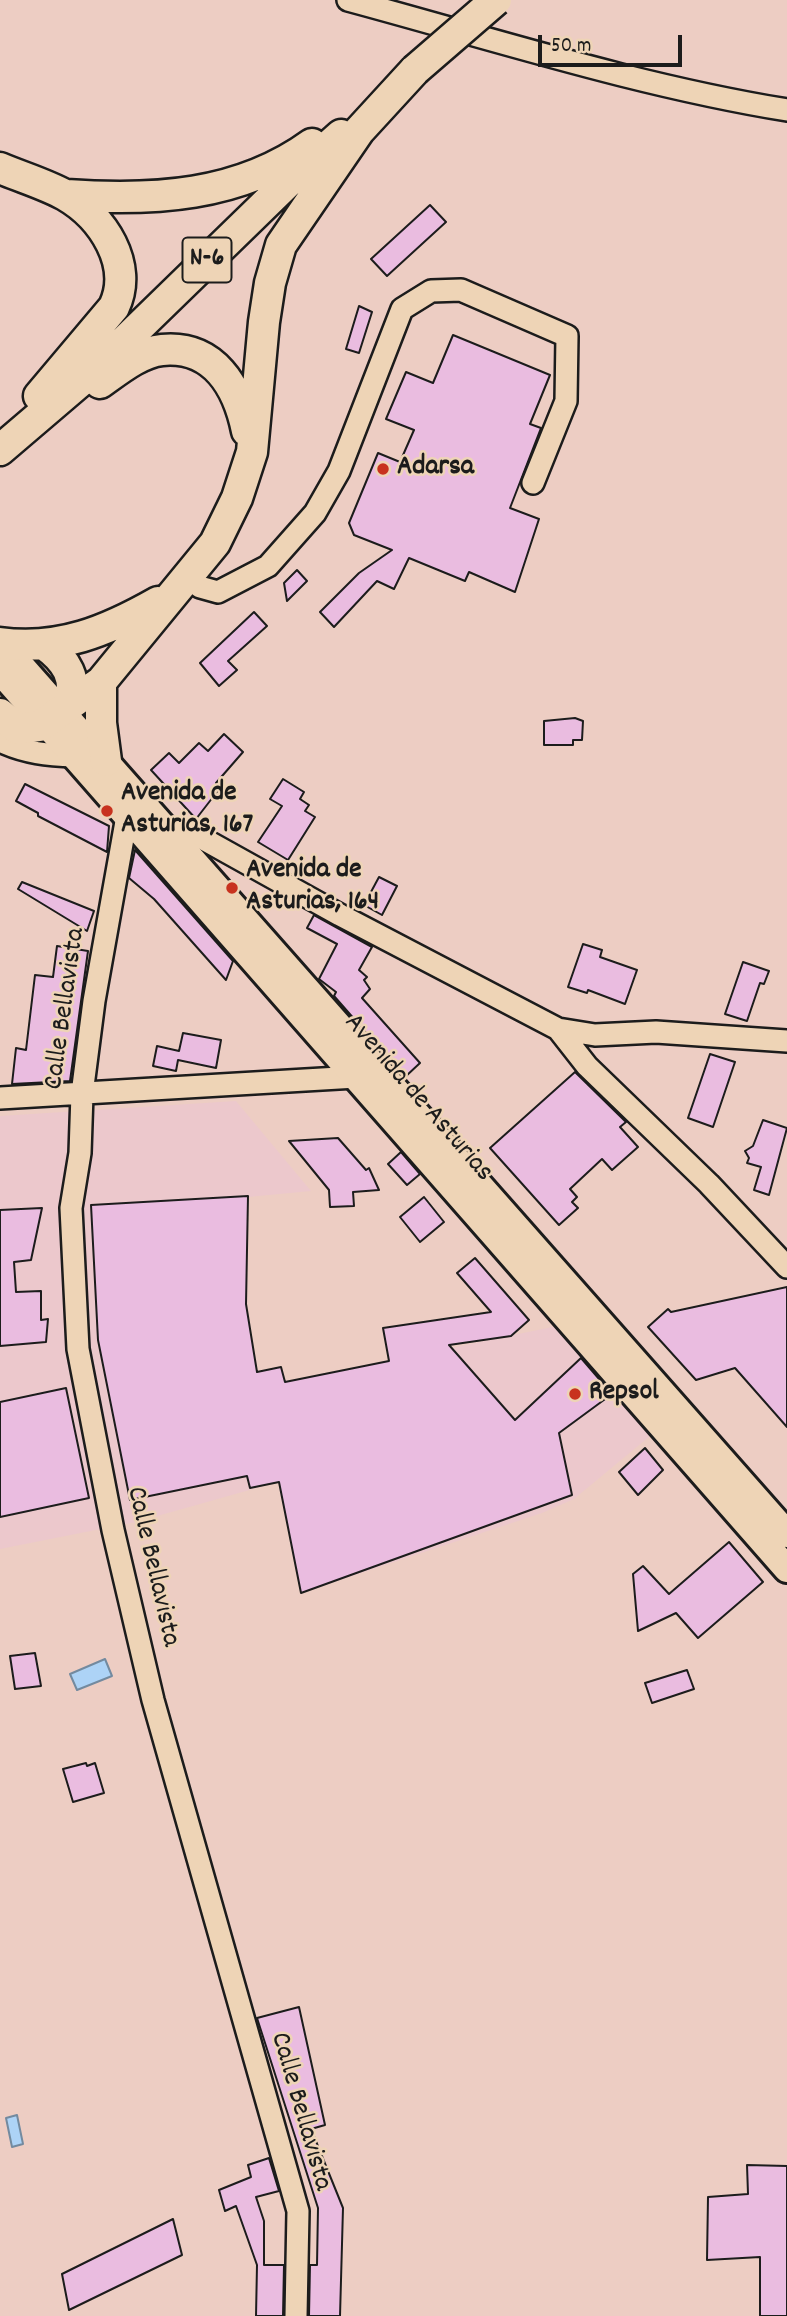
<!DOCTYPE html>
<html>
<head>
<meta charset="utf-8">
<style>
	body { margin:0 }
	#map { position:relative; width:787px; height:2316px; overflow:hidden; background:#edcdc3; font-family:Dekko,sans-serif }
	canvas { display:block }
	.scale { position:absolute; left:538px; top:35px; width:144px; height:32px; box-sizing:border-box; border:4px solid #1c1c1c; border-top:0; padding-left:9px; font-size:21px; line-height:24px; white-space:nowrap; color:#1c1c1c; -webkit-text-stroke:5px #eed4b6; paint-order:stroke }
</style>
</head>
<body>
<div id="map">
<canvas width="787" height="2316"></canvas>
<div class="scale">50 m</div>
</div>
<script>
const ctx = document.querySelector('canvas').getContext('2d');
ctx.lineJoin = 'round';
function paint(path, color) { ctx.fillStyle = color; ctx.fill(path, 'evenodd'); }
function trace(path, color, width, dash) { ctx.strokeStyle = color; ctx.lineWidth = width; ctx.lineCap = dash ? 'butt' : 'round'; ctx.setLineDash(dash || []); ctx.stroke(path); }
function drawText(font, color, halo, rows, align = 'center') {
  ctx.font = font + ' Dekko,sans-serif'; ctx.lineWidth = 5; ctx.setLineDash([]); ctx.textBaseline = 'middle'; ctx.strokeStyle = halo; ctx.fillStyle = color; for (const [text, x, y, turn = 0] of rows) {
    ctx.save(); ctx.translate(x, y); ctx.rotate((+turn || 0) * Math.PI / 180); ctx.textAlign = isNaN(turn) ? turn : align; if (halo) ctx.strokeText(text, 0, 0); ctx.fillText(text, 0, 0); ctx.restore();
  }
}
paint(new Path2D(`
	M 236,1101 L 311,1191 L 248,1197 L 246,1304 L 258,1372 L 281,1367 L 286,1382 L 562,1325 L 656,1431 L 574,1499 L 542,1513 L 301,1593 L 278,1482 L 136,1522 L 0,1549 L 0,1116 Z`), '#ecc8cc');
const water = new Path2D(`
	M 105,1659 L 112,1676 L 77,1690 L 70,1674 Z
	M 17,2115 L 23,2144 L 12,2147 L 6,2118 Z`);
paint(water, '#add3f6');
trace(water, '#738a9f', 2);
const building = new Path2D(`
	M 430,205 L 446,222 L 387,276 L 371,259 Z
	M 359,306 L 372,312 L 359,353 L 346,349 Z
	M 453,335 L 550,375 L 530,424 L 541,428 L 510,508 L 539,519 L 515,592 L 469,572 L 465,581 L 409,558 L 394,589 L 377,581 L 334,627 L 320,612 L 359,573 L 392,550 L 354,535 L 349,523 L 378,453 L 400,462 L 414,430 L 386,419 L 406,372 L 433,383 Z
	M 297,570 L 307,581 L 287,601 L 284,583 Z
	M 254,612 L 267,626 L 228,661 L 237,670 L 219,686 L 200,663 Z
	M 575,718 L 583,721 L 582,740 L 573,740 L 573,745 L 544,745 L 544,721 Z
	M 224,734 L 243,752 L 216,783 L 220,788 L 196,819 L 151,770 L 169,753 L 179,763 L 199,743 L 208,751 Z
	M 283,779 L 304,792 L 300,799 L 309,805 L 305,811 L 315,817 L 288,860 L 258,842 L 282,806 L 270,799 Z
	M 25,784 L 109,826 L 107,852 L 38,816 L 38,813 L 16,801 Z
	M 135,850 L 233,961 L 226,980 L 154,899 L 129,878 Z
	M 379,877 L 397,886 L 382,915 L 364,905 Z
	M 22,882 L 94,911 L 87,931 L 18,889 Z
	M 314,915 L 372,947 L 359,970 L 367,977 L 364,980 L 370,989 L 362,998 L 420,1063 L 405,1077 L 334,996 L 336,992 L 319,979 L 337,944 L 307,928 Z
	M 583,944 L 602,950 L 600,957 L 637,970 L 625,1004 L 588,990 L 587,993 L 568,987 Z
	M 57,946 L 88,951 L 70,1081 L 12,1084 L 16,1048 L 26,1050 L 35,975 L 53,977 Z
	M 743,962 L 769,971 L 764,984 L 760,983 L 747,1021 L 725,1014 Z
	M 183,1033 L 221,1040 L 216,1068 L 178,1060 L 176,1071 L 153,1066 L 157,1046 L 179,1051 Z
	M 710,1054 L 735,1062 L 713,1127 L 688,1118 Z
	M 575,1072 L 626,1122 L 620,1127 L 638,1147 L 612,1170 L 602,1159 L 570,1189 L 577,1197 L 572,1202 L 578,1208 L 559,1225 L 490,1148 Z
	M 763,1120 L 787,1128 L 769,1195 L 754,1190 L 761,1167 L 747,1163 L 749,1158 L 745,1151 L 753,1146 Z
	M 338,1138 L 366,1170 L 369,1168 L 379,1190 L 353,1192 L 354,1206 L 330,1207 L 329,1190 L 289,1141 Z
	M 401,1152 L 420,1174 L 407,1185 L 388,1164 Z
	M 248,1196 L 246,1304 L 257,1372 L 281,1367 L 285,1382 L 389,1361 L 383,1328 L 491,1312 L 457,1273 L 475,1258 L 529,1320 L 511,1336 L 449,1345 L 515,1420 L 581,1358 L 612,1394 L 559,1433 L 572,1495 L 301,1593 L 279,1482 L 250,1488 L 247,1476 L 130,1500 L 98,1340 L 91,1205 Z
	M 424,1197 L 444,1222 L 420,1242 L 400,1217 Z
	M 42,1208 L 31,1260 L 14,1262 L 16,1292 L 41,1291 L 41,1320 L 48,1319 L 46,1342 L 0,1346 L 0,1210 Z
	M 787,1287 L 787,1427 L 735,1368 L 696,1380 L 648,1327 L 668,1309 L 671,1312 Z
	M 66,1388 L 89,1498 L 0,1517 L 0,1402 Z
	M 645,1448 L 663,1470 L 638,1495 L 619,1472 Z
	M 729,1542 L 763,1582 L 698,1638 L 676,1613 L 638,1631 L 633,1574 L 643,1566 L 669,1594 Z
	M 35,1653 L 41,1686 L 15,1689 L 10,1656 Z
	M 687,1670 L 694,1689 L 652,1703 L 645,1683 Z
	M 86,1763 L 87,1766 L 95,1763 L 104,1793 L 73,1802 L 63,1769 Z
	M 299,2007 L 325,2125 L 311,2129 L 343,2208 L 340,2316 L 309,2316 L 310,2265 L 317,2265 L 318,2208 L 257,2018 Z
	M 269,2158 L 279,2191 L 256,2197 L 264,2221 L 264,2265 L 284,2265 L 283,2316 L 256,2316 L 257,2265 L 236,2206 L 225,2211 L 219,2190 L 251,2177 L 248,2165 Z
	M 747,2165 L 787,2166 L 787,2316 L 760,2316 L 760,2257 L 707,2260 L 708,2197 L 748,2194 Z
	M 173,2219 L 182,2255 L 69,2310 L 62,2274 Z`);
paint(building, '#eabce0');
trace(building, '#1c1c1c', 2);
const minor = new Path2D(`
	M 348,0 C 493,39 639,86 787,110
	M 188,577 L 200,587 L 218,592 L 268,566 L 315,513 L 339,471 L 402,309 L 431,291 L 461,290 L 567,336 L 566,401 L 533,483
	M 0,741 C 25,753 48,755 75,756
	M 127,816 L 94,1001 L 82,1094 L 80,1153 L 71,1208 L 78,1349 L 113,1530 L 153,1700 L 298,2211 L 296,2316
	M 167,833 L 189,831 L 340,915 L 558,1029 L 595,1035 L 656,1032 L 787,1041
	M 558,1029 L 587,1066 L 709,1184 L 787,1267
	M 0,1098 L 356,1077`);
const major = new Path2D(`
	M 0,642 L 787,1534
	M 0,671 L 787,1569`);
const highway = new Path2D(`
	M 0,168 C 21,177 45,184 65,195 C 103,217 134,265 114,307 L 39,396
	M 66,195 C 152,201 239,197 312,144
	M 100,383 C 117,371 140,352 162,350 C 214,345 238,387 247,431
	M 0,450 L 103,362 L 287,183 L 341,135
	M 0,643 C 59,651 107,631 158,602
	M 45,645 C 67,661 77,678 70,705
	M 101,682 L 101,723 L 106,761
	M 0,714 L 18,729 L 40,726 L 101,682 L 215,543 L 237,498 L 252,452 L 264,322 L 270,283 L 281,245 L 359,131 L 415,70`);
trace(minor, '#1c1c1c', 26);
trace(major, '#1c1c1c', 32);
trace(highway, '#1c1c1c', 35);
trace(minor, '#eed4b6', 21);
trace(major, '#eed4b6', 26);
trace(highway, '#eed4b6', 30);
const highwayBridge = new Path2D(`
	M 415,70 L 496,0`);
trace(highwayBridge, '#1c1c1c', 35, []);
trace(highwayBridge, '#eed4b6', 30);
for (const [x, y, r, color] of [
	[383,469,7,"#c8321e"],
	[107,811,7,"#c8321e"],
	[232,888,7,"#c8321e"],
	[575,1394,7,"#c8321e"]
]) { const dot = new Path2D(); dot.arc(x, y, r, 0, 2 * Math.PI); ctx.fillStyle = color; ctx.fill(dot); trace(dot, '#eed4b6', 2.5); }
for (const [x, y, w] of [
	[207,260,49]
]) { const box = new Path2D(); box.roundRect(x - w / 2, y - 22.5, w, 45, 5); ctx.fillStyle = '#eed4b6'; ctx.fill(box); trace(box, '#1c1c1c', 2); }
drawText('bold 26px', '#1c1c1c', null, [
	["N-6",207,260]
]);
drawText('bold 28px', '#1c1c1c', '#eed4b6', [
	["Adarsa",397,469],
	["Avenida de",121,795],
	["Asturias, 167",121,827],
	["Avenida de",246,872],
	["Asturias, 164",246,904],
	["Repsol",589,1394]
], 'left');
drawText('28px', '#1c1c1c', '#eed4b6', [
	["Calle Bellavista",67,1009,-82],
	["Avenida de Asturias",417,1099,49],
	["Calle Bellavista",151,1567,77],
	["Calle Bellavista",299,2112,74]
]);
</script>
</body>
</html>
